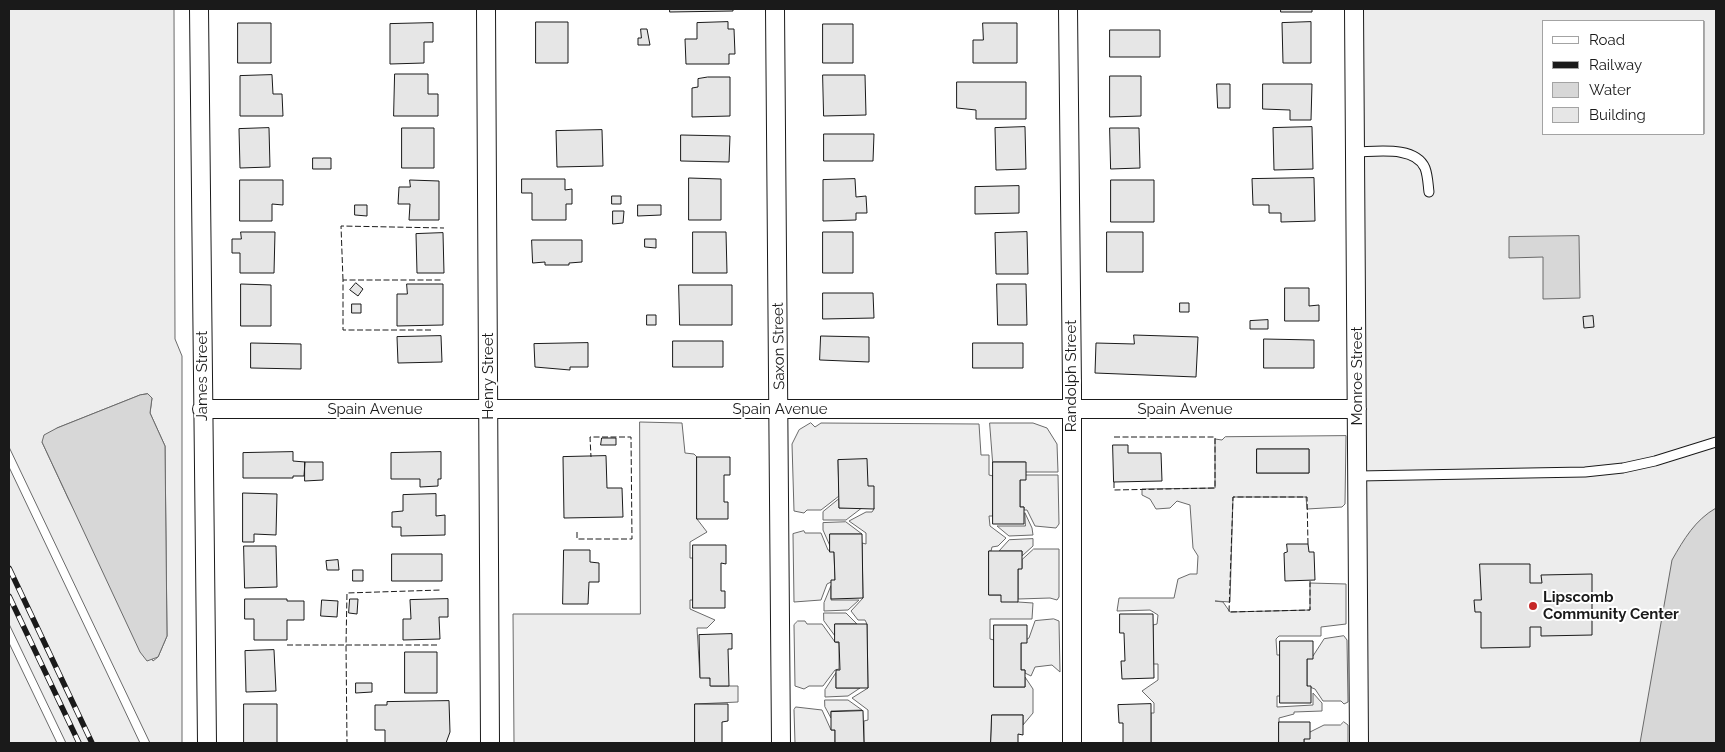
<!DOCTYPE html>
<html>
<head>
<meta charset="utf-8">
<style>
	body { margin:0 }
	#map { position:relative; width:1725px; height:752px; overflow:hidden; background:#fff; font-family:Raleway,sans-serif }
	canvas { display:block }
	.frame { position:absolute; inset:0; border:10px solid #1a1a1a; pointer-events:none }
	.legend { position:absolute; left:1542px; top:20px; width:162px; height:115px; box-sizing:border-box; background:#fff; border:1px solid #a3a3a3; margin:0; padding:6px 9px; list-style:none; font-size:15px; color:#1a1a1a }
	.legend li { display:flex; align-items:center; gap:10px; height:25px }
	.legend b { width:25px; border:1px solid #a3a3a3 }
</style>
</head>
<body>
<div id="map">
<canvas width="1725" height="752"></canvas>
<div class="frame"></div>
<ul class="legend">
<li><b style="height:6px;background:#fff"></b>Road</li>
<li><b style="height:6px;background:#1a1a1a"></b>Railway</li>
<li><b style="height:14px;background:#d7d7d7"></b>Water</li>
<li><b style="height:14px;background:#e6e6e6"></b>Building</li>
</ul>
</div>
<script>
const ctx = document.querySelector('canvas').getContext('2d');
ctx.lineJoin = 'round';
function paint(path, color) { ctx.fillStyle = color; ctx.fill(path, 'evenodd'); }
function trace(path, color, width, dash) { ctx.strokeStyle = color; ctx.lineWidth = width; ctx.lineCap = dash ? 'butt' : 'round'; ctx.setLineDash(dash || []); ctx.stroke(path); }
function drawText(font, color, halo, rows, align = 'center') {
  ctx.font = font + ' Raleway,sans-serif'; ctx.lineWidth = 4; ctx.setLineDash([]); ctx.textBaseline = 'middle'; ctx.strokeStyle = halo; ctx.fillStyle = color; for (const [text, x, y, turn = 0] of rows) {
    ctx.save(); ctx.translate(x, y); ctx.rotate((+turn || 0) * Math.PI / 180); ctx.textAlign = isNaN(turn) ? turn : align; if (halo) ctx.strokeText(text, 0, 0); ctx.fillText(text, 0, 0); ctx.restore();
  }
}
const built = new Path2D(`
	M 9,9 L 174,9 L 175,339 L 182,356 L 182,743 L 150,743 L 9,447 ZM 148,394 L 152,398 L 150,413 L 165,446 L 167,636 L 158,657 L 153,661 L 68,498 L 42,442 L 57,428 L 140,395 Z
	M 1354,9 L 1716,9 L 1716,743 L 1359,743 ZM 1544,21 L 1704,21 L 1704,134 L 1544,134 Z
	M 640,422 L 682,423 L 685,453 L 694,454 L 697,457 L 697,519 L 707,532 L 690,542 L 690,558 L 693,558 L 693,600 L 690,600 L 690,609 L 715,620 L 707,628 L 697,628 L 700,677 L 710,678 L 711,686 L 738,686 L 738,702 L 695,704 L 695,743 L 514,743 L 513,614 L 640,614 Z
	M 811,423 L 815,427 L 821,423 L 979,424 L 981,455 L 989,455 L 989,475 L 993,476 L 993,516 L 989,516 L 990,526 L 1006,538 L 998,546 L 992,547 L 991,551 L 989,551 L 989,595 L 1001,595 L 1018,602 L 1033,603 L 1032,619 L 990,619 L 990,639 L 994,640 L 994,687 L 1025,687 L 1025,677 L 1033,689 L 1033,713 L 1023,725 L 1023,715 L 992,715 L 991,743 L 864,743 L 864,721 L 868,720 L 868,710 L 852,698 L 868,688 L 867,624 L 865,620 L 858,620 L 851,611 L 863,598 L 862,543 L 866,544 L 866,533 L 849,521 L 866,512 L 872,512 L 874,509 L 868,486 L 838,460 L 839,496 L 821,510 L 807,510 L 804,513 L 794,511 L 792,444 L 799,430 Z
	M 990,423 L 1033,423 L 1047,428 L 1057,444 L 1058,472 L 1025,472 L 1025,462 L 993,462 Z
	M 1346,436 L 1345,504 L 1342,507 L 1307,509 L 1306,497 L 1233,497 L 1230,602 L 1215,601 L 1223,602 L 1230,612 L 1310,610 L 1310,583 L 1346,584 L 1346,624 L 1321,627 L 1321,636 L 1279,636 L 1276,639 L 1277,655 L 1280,655 L 1280,696 L 1277,696 L 1277,707 L 1313,705 L 1313,693 L 1322,703 L 1322,711 L 1294,712 L 1294,714 L 1279,718 L 1279,743 L 1151,743 L 1151,713 L 1154,713 L 1154,703 L 1142,691 L 1158,680 L 1158,664 L 1153,664 L 1153,625 L 1157,624 L 1158,615 L 1150,610 L 1117,611 L 1119,598 L 1174,598 L 1178,579 L 1190,574 L 1197,574 L 1198,556 L 1193,548 L 1190,505 L 1177,501 L 1170,508 L 1156,509 L 1150,499 L 1142,495 L 1142,489 L 1215,488 L 1215,439 L 1222,440 L 1225,437 ZM 1257,449 L 1309,449 L 1309,473 L 1257,473 Z
	M 9,467 L 106,671 L 140,743 L 66,743 L 9,624 Z
	M 1026,475 L 1058,475 L 1059,524 L 1056,528 L 1035,526 L 1027,510 L 1024,510 L 1024,507 L 1020,507 L 1020,480 Z
	M 839,499 L 839,508 L 863,507 L 846,520 L 823,520 L 823,512 Z
	M 1025,513 L 1032,528 L 1033,535 L 1009,536 L 997,526 L 1025,526 Z
	M 846,522 L 862,534 L 830,534 L 830,546 L 823,530 L 823,523 Z
	M 804,531 L 805,533 L 821,533 L 828,550 L 834,552 L 835,580 L 827,584 L 821,600 L 794,602 L 793,534 Z
	M 1033,539 L 1033,546 L 1022,556 L 1022,551 L 999,551 L 1009,540 Z
	M 1034,549 L 1059,549 L 1059,597 L 1057,600 L 1050,598 L 1018,599 L 1018,569 L 1022,568 L 1022,560 Z
	M 831,586 L 831,600 L 859,600 L 848,610 L 824,611 L 824,603 Z
	M 824,613 L 846,613 L 857,624 L 835,624 L 835,636 L 824,621 Z
	M 1054,619 L 1059,621 L 1060,672 L 1052,665 L 1035,667 L 1031,676 L 1025,673 L 1025,670 L 1021,670 L 1021,643 L 1029,638 L 1035,621 Z
	M 798,621 L 805,621 L 807,624 L 822,624 L 835,642 L 839,643 L 839,669 L 835,670 L 823,686 L 809,686 L 804,689 L 795,686 L 794,625 Z
	M 1344,636 L 1347,640 L 1348,702 L 1344,704 L 1341,701 L 1323,701 L 1315,689 L 1307,686 L 1307,659 L 1313,656 L 1324,639 Z
	M 9,643 L 57,743 L 9,743 Z
	M 836,673 L 836,688 L 860,688 L 848,696 L 825,697 L 825,690 Z
	M 825,700 L 848,700 L 862,710 L 831,711 L 831,718 L 825,707 Z
	M 796,707 L 822,710 L 831,730 L 835,730 L 835,743 L 795,743 L 794,710 Z
	M 1344,722 L 1348,725 L 1348,743 L 1304,743 L 1304,739 L 1310,732 L 1324,725 L 1340,725 Z`);
paint(built, '#ededed');
trace(built, '#6a6a6a', 1);
const water = new Path2D(`
	M 1579,236 L 1580,298 L 1543,299 L 1543,257 L 1509,258 L 1509,237 Z
	M 148,394 L 152,398 L 150,413 L 165,446 L 167,636 L 158,657 L 147,661 L 140,652 L 42,442 L 44,435 L 57,428 L 140,395 Z
	M 1716,508 L 1716,743 L 1640,743 L 1672,560 C 1684,539 1695,520 1716,508 Z`);
paint(water, '#d7d7d7');
trace(water, '#6a6a6a', 1);
const building = new Path2D(`
	M 670,9 L 733,9 L 733,11 L 670,12 Z
	M 1281,9 L 1312,9 L 1312,12 L 1281,12 Z
	M 536,22 L 568,22 L 568,63 L 536,63 Z
	M 728,22 L 728,29 L 734,29 L 735,54 L 729,54 L 729,64 L 686,64 L 685,39 L 697,39 L 697,23 Z
	M 1311,22 L 1311,63 L 1283,63 L 1282,23 Z
	M 238,23 L 271,23 L 271,63 L 238,63 Z
	M 433,23 L 433,42 L 424,42 L 424,63 L 390,64 L 390,24 Z
	M 983,23 L 1017,23 L 1017,63 L 973,63 L 973,40 L 983,40 Z
	M 823,24 L 853,24 L 853,63 L 823,63 Z
	M 641,29 L 647,29 L 650,45 L 638,45 L 638,38 L 641,38 Z
	M 1110,30 L 1160,30 L 1160,57 L 1110,57 Z
	M 395,74 L 428,74 L 428,94 L 438,94 L 438,116 L 394,116 Z
	M 272,75 L 273,94 L 282,94 L 283,116 L 240,116 L 240,76 Z
	M 823,75 L 865,75 L 866,115 L 824,116 Z
	M 1110,76 L 1141,76 L 1141,116 L 1110,117 Z
	M 708,77 L 730,77 L 730,116 L 692,117 L 692,88 L 698,87 L 698,79 Z
	M 957,82 L 1026,82 L 1026,119 L 976,119 L 976,110 L 957,108 Z
	M 1217,84 L 1230,84 L 1230,108 L 1218,108 Z
	M 1263,84 L 1312,84 L 1311,120 L 1290,120 L 1290,110 L 1263,109 Z
	M 1025,127 L 1026,169 L 996,170 L 995,128 Z
	M 1312,127 L 1313,169 L 1274,170 L 1273,128 Z
	M 269,128 L 270,167 L 240,168 L 239,129 Z
	M 402,128 L 434,128 L 434,168 L 402,168 Z
	M 1110,128 L 1139,128 L 1140,168 L 1111,169 Z
	M 602,130 L 603,166 L 557,167 L 556,131 Z
	M 824,134 L 874,134 L 873,161 L 824,161 Z
	M 681,135 L 730,136 L 729,162 L 681,161 Z
	M 313,158 L 331,158 L 331,169 L 313,169 Z
	M 689,178 L 721,179 L 721,220 L 689,220 Z
	M 1314,178 L 1315,221 L 1281,222 L 1281,213 L 1269,213 L 1269,205 L 1253,205 L 1252,179 Z
	M 522,179 L 565,179 L 565,190 L 572,189 L 572,204 L 566,204 L 566,220 L 532,220 L 532,193 L 522,193 Z
	M 855,179 L 856,197 L 866,196 L 867,213 L 856,213 L 856,220 L 823,221 L 823,180 Z
	M 240,180 L 283,180 L 283,205 L 272,204 L 272,221 L 240,221 Z
	M 410,180 L 439,181 L 439,220 L 409,220 L 410,204 L 398,204 L 399,187 L 410,187 Z
	M 1111,180 L 1154,180 L 1154,222 L 1111,222 Z
	M 1019,186 L 1019,213 L 975,214 L 975,187 Z
	M 612,196 L 621,196 L 621,204 L 612,204 Z
	M 355,205 L 367,205 L 367,216 L 355,215 Z
	M 638,205 L 661,205 L 661,215 L 638,216 Z
	M 613,211 L 624,211 L 623,223 L 613,224 Z
	M 241,232 L 275,232 L 274,273 L 240,273 L 240,253 L 232,253 L 232,239 L 241,239 Z
	M 693,232 L 726,232 L 727,273 L 693,273 Z
	M 823,232 L 853,232 L 853,273 L 823,273 Z
	M 1027,232 L 1028,274 L 996,274 L 995,233 Z
	M 1107,232 L 1143,232 L 1143,272 L 1107,272 Z
	M 443,233 L 444,273 L 417,273 L 416,234 Z
	M 645,239 L 656,239 L 656,248 L 645,247 Z
	M 532,240 L 582,240 L 582,262 L 569,263 L 569,265 L 545,265 L 545,262 L 533,263 Z
	M 356,283 L 363,289 L 358,296 L 350,290 Z
	M 241,284 L 271,285 L 271,326 L 241,326 Z
	M 407,284 L 443,284 L 443,325 L 397,326 L 397,294 L 407,294 Z
	M 997,284 L 1026,284 L 1027,325 L 998,325 Z
	M 679,285 L 732,285 L 732,325 L 680,325 Z
	M 1285,288 L 1309,288 L 1309,306 L 1319,305 L 1319,321 L 1285,321 Z
	M 823,293 L 873,293 L 874,318 L 823,319 Z
	M 1180,303 L 1189,303 L 1189,312 L 1180,312 Z
	M 352,304 L 361,304 L 361,313 L 352,313 Z
	M 647,315 L 656,315 L 656,325 L 647,325 Z
	M 1593,316 L 1594,327 L 1584,328 L 1583,317 Z
	M 1268,320 L 1268,329 L 1250,329 L 1250,321 Z
	M 1134,335 L 1198,337 L 1196,377 L 1095,373 L 1096,343 L 1134,344 Z
	M 441,336 L 442,362 L 398,363 L 397,337 Z
	M 821,336 L 869,337 L 869,362 L 820,360 Z
	M 1264,339 L 1314,340 L 1314,368 L 1264,368 Z
	M 673,341 L 723,341 L 723,367 L 673,367 Z
	M 251,343 L 301,344 L 301,369 L 251,368 Z
	M 588,343 L 588,367 L 570,367 L 570,370 L 535,367 L 534,344 Z
	M 973,343 L 1023,343 L 1023,368 L 973,368 Z
	M 602,438 L 616,438 L 616,445 L 601,445 Z
	M 1113,445 L 1128,445 L 1128,453 L 1161,453 L 1162,481 L 1114,482 Z
	M 1257,449 L 1309,449 L 1309,473 L 1257,473 Z
	M 293,452 L 293,461 L 305,462 L 304,476 L 293,476 L 293,478 L 243,478 L 243,453 Z
	M 441,452 L 441,479 L 438,479 L 438,486 L 420,487 L 420,479 L 391,479 L 391,453 Z
	M 606,456 L 607,488 L 622,488 L 623,517 L 564,518 L 563,457 Z
	M 697,457 L 730,457 L 730,475 L 724,475 L 724,502 L 728,502 L 728,519 L 697,519 Z
	M 867,459 L 868,486 L 874,486 L 874,509 L 839,508 L 838,460 Z
	M 305,462 L 323,462 L 323,480 L 305,481 Z
	M 993,462 L 1026,462 L 1026,480 L 1020,480 L 1020,507 L 1024,507 L 1024,524 L 993,524 Z
	M 243,493 L 277,494 L 276,535 L 254,534 L 254,542 L 243,542 Z
	M 436,494 L 436,516 L 445,515 L 445,535 L 401,536 L 401,527 L 392,527 L 392,512 L 403,511 L 403,495 Z
	M 830,534 L 862,534 L 863,598 L 831,599 L 831,580 L 835,580 L 834,552 L 830,552 Z
	M 1287,544 L 1308,544 L 1309,552 L 1314,552 L 1315,580 L 1285,581 L 1284,553 L 1287,552 Z
	M 693,545 L 726,545 L 726,564 L 721,563 L 721,591 L 725,591 L 725,608 L 693,608 Z
	M 244,546 L 276,546 L 277,587 L 245,588 Z
	M 564,550 L 590,550 L 590,562 L 599,563 L 599,582 L 589,582 L 588,604 L 563,604 Z
	M 989,551 L 1022,551 L 1022,569 L 1018,569 L 1018,602 L 1001,602 L 1001,595 L 989,595 Z
	M 392,554 L 442,554 L 442,581 L 392,581 Z
	M 338,560 L 339,570 L 327,570 L 326,561 Z
	M 1480,564 L 1530,564 L 1530,583 L 1542,583 L 1541,575 L 1592,574 L 1592,635 L 1541,636 L 1541,627 L 1530,627 L 1530,647 L 1481,648 L 1481,612 L 1475,612 L 1474,600 L 1481,600 Z
	M 353,570 L 363,570 L 363,581 L 353,581 Z
	M 245,599 L 287,599 L 287,601 L 304,601 L 304,620 L 287,620 L 287,640 L 254,640 L 254,619 L 245,619 Z
	M 350,599 L 358,599 L 357,614 L 349,613 Z
	M 448,599 L 448,617 L 439,617 L 440,639 L 403,640 L 403,619 L 411,619 L 410,600 Z
	M 322,600 L 338,601 L 337,617 L 321,616 Z
	M 1120,614 L 1153,614 L 1154,678 L 1122,679 L 1121,661 L 1125,661 L 1124,633 L 1120,633 Z
	M 835,624 L 867,624 L 868,688 L 836,688 L 836,670 L 840,670 L 839,642 L 835,642 Z
	M 994,625 L 1027,625 L 1027,643 L 1021,643 L 1021,670 L 1025,670 L 1025,687 L 994,687 Z
	M 732,634 L 732,649 L 728,649 L 729,686 L 710,686 L 710,678 L 700,678 L 699,635 Z
	M 1280,641 L 1313,641 L 1313,659 L 1307,659 L 1307,686 L 1311,686 L 1311,703 L 1280,703 Z
	M 274,650 L 276,691 L 246,692 L 245,651 Z
	M 405,652 L 437,652 L 437,693 L 405,693 Z
	M 356,683 L 372,683 L 372,692 L 356,693 Z
	M 449,701 L 450,732 L 446,743 L 385,743 L 385,730 L 375,730 L 375,705 L 387,705 L 387,702 Z
	M 244,704 L 277,704 L 277,743 L 244,743 Z
	M 695,704 L 728,704 L 728,721 L 722,722 L 722,743 L 695,743 Z
	M 1151,704 L 1151,743 L 1123,743 L 1123,723 L 1119,723 L 1118,705 Z
	M 863,711 L 864,743 L 835,743 L 835,730 L 831,730 L 831,712 Z
	M 992,715 L 1023,715 L 1023,735 L 1018,734 L 1018,743 L 991,743 Z
	M 1279,722 L 1310,722 L 1310,739 L 1304,739 L 1304,743 L 1279,743 Z`);
paint(building, '#e6e6e6');
trace(building, '#1a1a1a', 1);
const service = new Path2D(`
	M 1355,152 C 1375,152 1415,145 1425,168 C 1428,176 1428,185 1429,192
	M 1358,476 L 1585,472 L 1623,468 L 1655,461 L 1716,442`);
const minor = new Path2D(`
	M 199,9 L 207,743
	M 486,9 L 490,743
	M 775,9 L 781,743
	M 1068,9 L 1072,387 L 1072,743
	M 1354,9 L 1359,743
	M 202,409 L 1357,409`);
trace(service, '#1a1a1a', 11);
trace(minor, '#1a1a1a', 20);
trace(service, '#fff', 9);
trace(minor, '#fff', 18);
const rail = new Path2D(`
	M 9,568 L 92,743
	M 9,596 L 79,743`);
trace(rail, '#1a1a1a', 5.5);
trace(rail, '#fff', 4, [11]);
trace(new Path2D(`
	M 343,280 L 341,226 L 444,228
	M 431,330 L 343,330 L 343,280 L 443,280
	M 1114,482 L 1114,490 L 1215,488 L 1215,437 L 1114,437
	M 577,532 L 577,539 L 632,539 L 631,437 L 590,437 L 591,457
	M 1308,544 L 1307,497 L 1233,497 L 1229,612 L 1310,610 L 1310,580
	M 287,645 L 346,645 L 347,743
	M 437,645 L 346,645 L 347,593 L 441,590`), '#1a1a1a', 1, [6, 2.5]);
for (const [x, y, r, color] of [
	[1533,606,5,"#c62828"]
]) { const dot = new Path2D(); dot.arc(x, y, r, 0, 2 * Math.PI); ctx.fillStyle = color; ctx.fill(dot); trace(dot, '#fff', 2); }
drawText('15px', '#1a1a1a', '#fff', [
	["Saxon Street",779,346,-91],
	["James Street",202,376,-90],
	["Henry Street",488,376,-90],
	["Randolph Street",1071,376,-90],
	["Monroe Street",1357,376,-90],
	["Spain Avenue",375,409],
	["Spain Avenue",780,409],
	["Spain Avenue",1185,409]
]);
drawText('bold 15px', '#1a1a1a', '#fff', [
	["Lipscomb",1543,597],
	["Community Center",1543,614]
], 'left');
</script>
</body>
</html>
